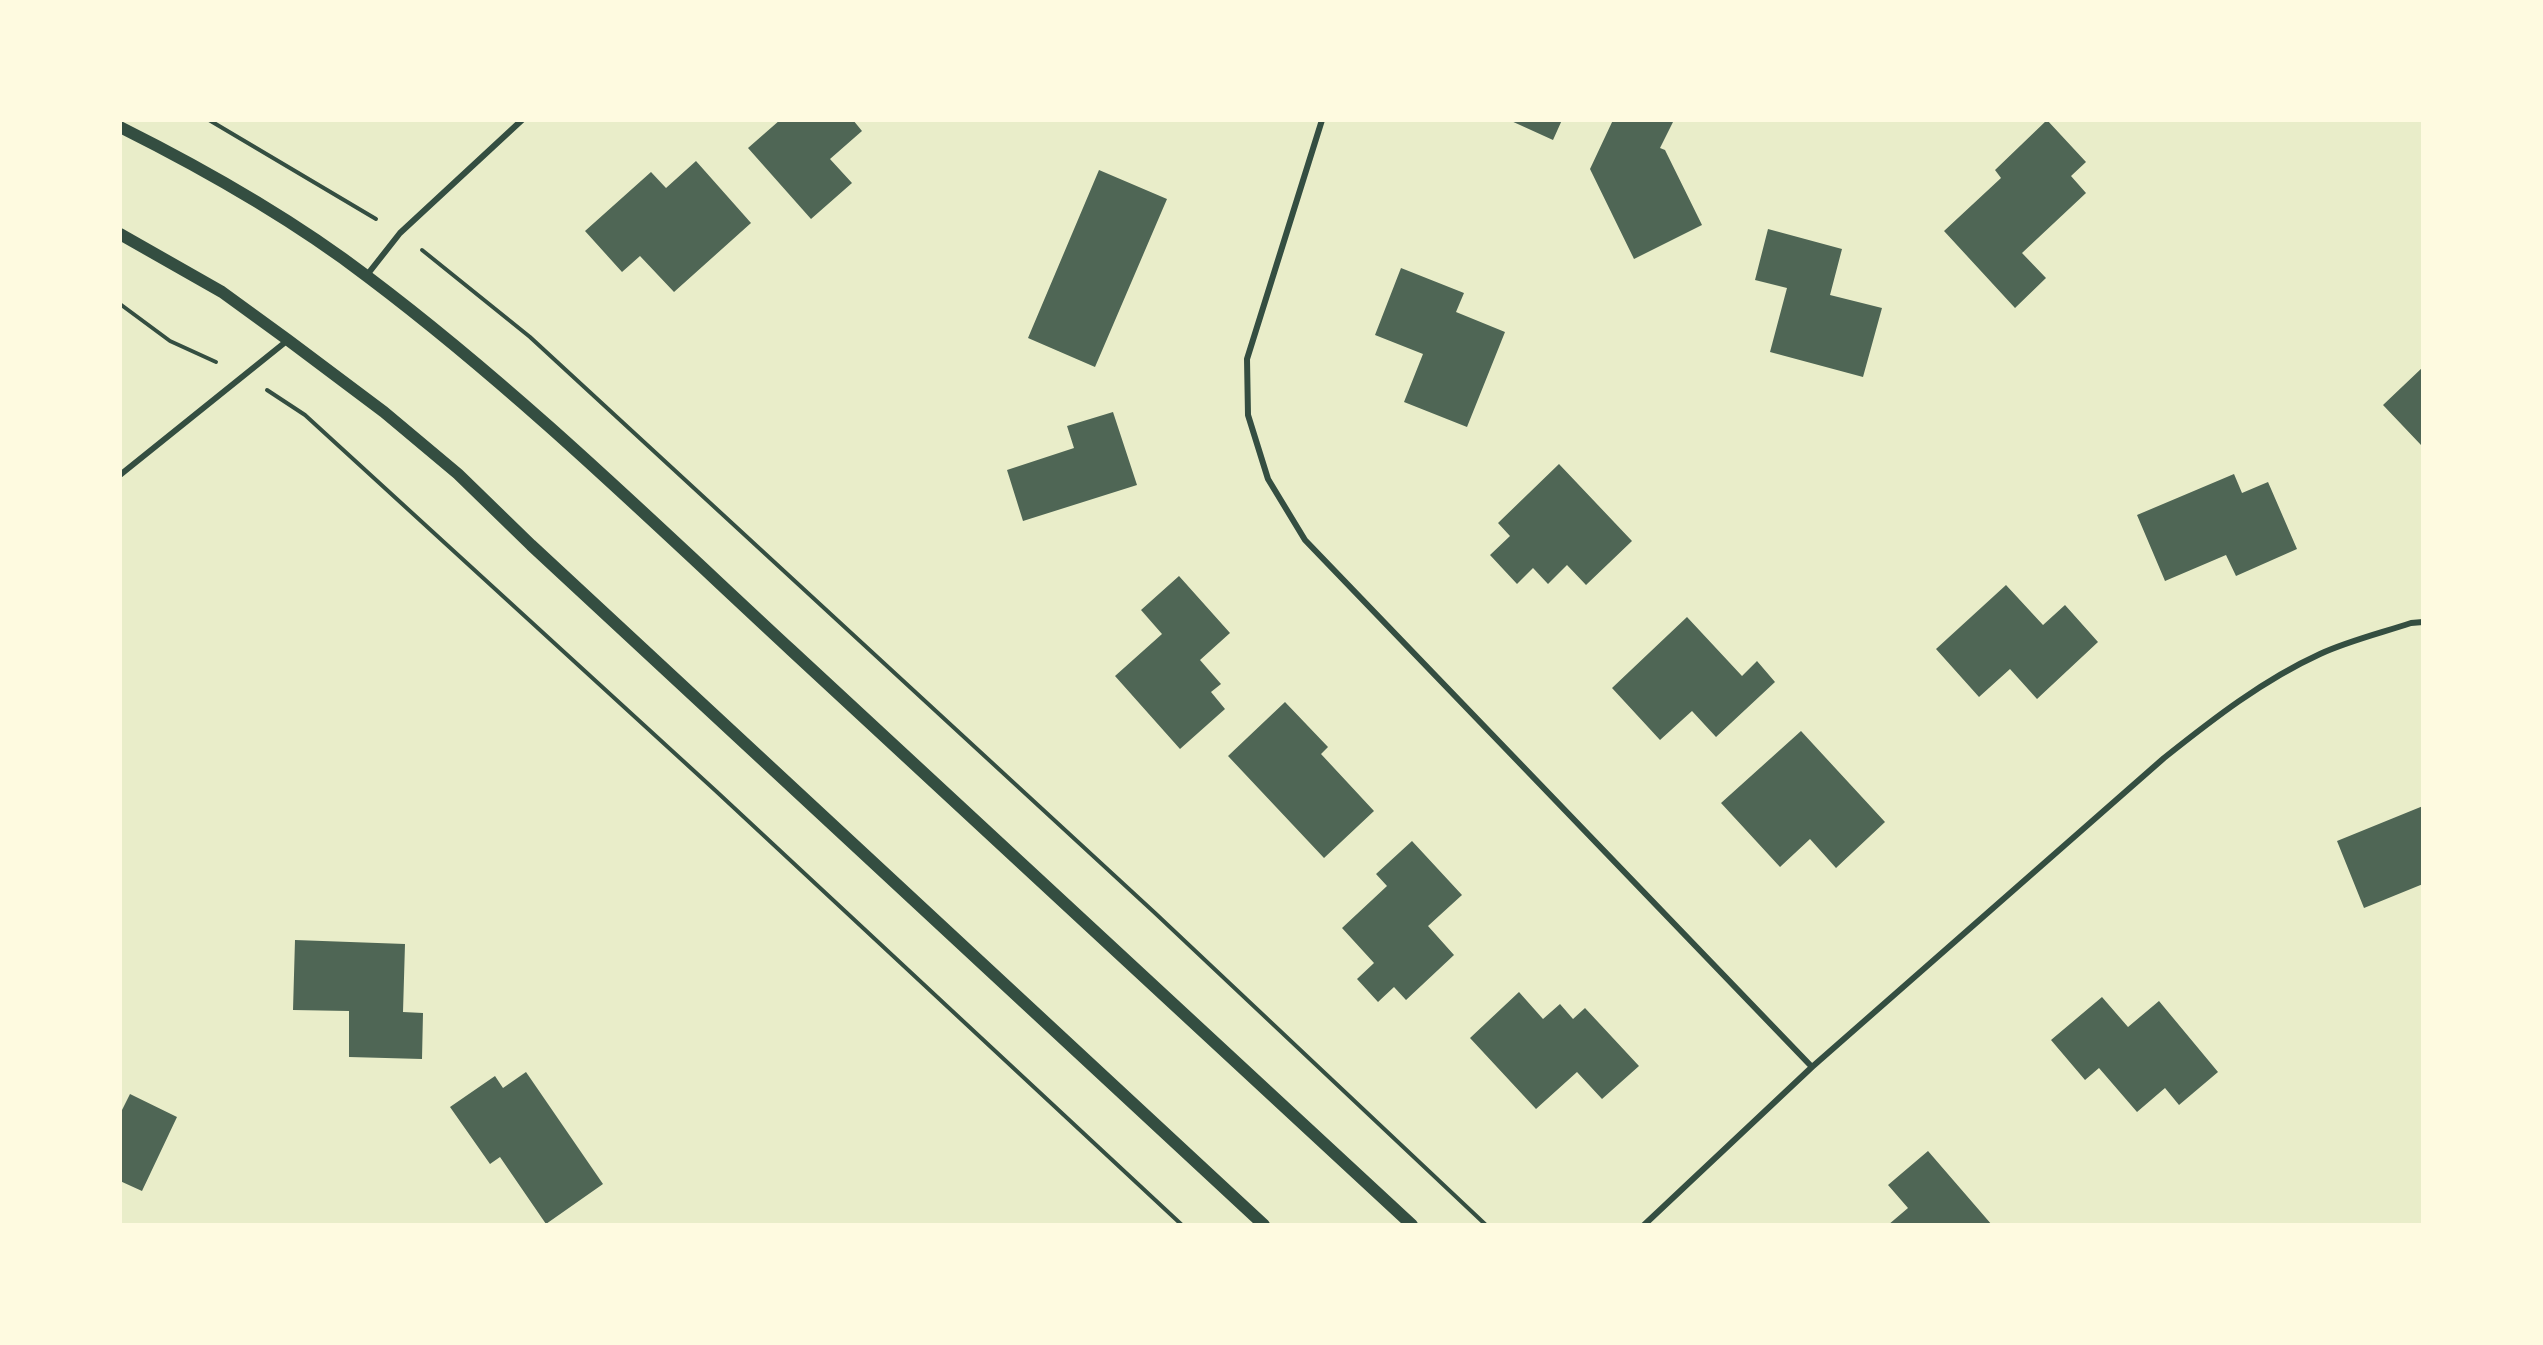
<!DOCTYPE html>
<html>
<head>
<meta charset="utf-8">
<style>
	body { margin:0 }
	#map { position:relative; width:2543px; height:1345px; overflow:hidden; background:#e9edc9; font-family:Signika,sans-serif }
	canvas { display:block }
	.frame { position:absolute; inset:0; border:122px solid #fefae0; pointer-events:none }
</style>
</head>
<body>
<div id="map">
<canvas width="2543" height="1345"></canvas>
<div class="frame"></div>
</div>
<script>
const ctx = document.querySelector('canvas').getContext('2d');
ctx.lineJoin = 'round';
function paint(path, color) { ctx.fillStyle = color; ctx.fill(path, 'evenodd'); }
function trace(path, color, width, dash) { ctx.strokeStyle = color; ctx.lineWidth = width; ctx.lineCap = dash ? 'butt' : 'round'; ctx.setLineDash(dash || []); ctx.stroke(path); }
paint(new Path2D(`
	M 780,120 L 853,120 L 862,131 L 830,159 L 852,183 L 811,219 L 748,148 Z
	M 1509,120 L 1562,120 L 1553,140 Z
	M 1613,120 L 1674,120 L 1660,148 L 1665,150 L 1702,225 L 1634,259 L 1590,169 Z
	M 2047,120 L 2086,162 L 2071,176 L 2086,193 L 2022,253 L 2046,278 L 2015,308 L 1944,231 L 2001,178 L 1995,170 Z
	M 696,161 L 751,223 L 674,292 L 640,256 L 622,272 L 585,231 L 651,172 L 666,188 Z
	M 1099,170 L 1167,199 L 1095,367 L 1028,338 Z
	M 1768,229 L 1842,249 L 1830,295 L 1882,308 L 1863,377 L 1770,352 L 1787,288 L 1755,280 Z
	M 1401,268 L 1464,293 L 1456,312 L 1505,332 L 1467,427 L 1404,402 L 1423,354 L 1375,335 Z
	M 2423,367 L 2423,444 L 2421,445 L 2383,405 Z
	M 1113,412 L 1137,485 L 1023,521 L 1007,470 L 1074,448 L 1067,426 Z
	M 1559,464 L 1632,541 L 1586,585 L 1567,565 L 1548,584 L 1533,568 L 1517,584 L 1490,555 L 1510,536 L 1498,523 Z
	M 2234,474 L 2242,493 L 2268,482 L 2297,549 L 2236,576 L 2226,555 L 2165,581 L 2137,515 Z
	M 1179,576 L 1230,633 L 1200,660 L 1221,684 L 1211,692 L 1225,709 L 1180,749 L 1115,676 L 1162,634 L 1141,610 Z
	M 2006,585 L 2043,625 L 2065,605 L 2098,642 L 2037,699 L 2010,669 L 1979,697 L 1936,649 Z
	M 1687,617 L 1742,676 L 1757,661 L 1775,682 L 1716,737 L 1692,711 L 1660,740 L 1612,688 Z
	M 1285,702 L 1328,747 L 1321,754 L 1374,811 L 1324,858 L 1228,756 Z
	M 1801,731 L 1885,822 L 1836,868 L 1810,839 L 1780,867 L 1721,803 Z
	M 2423,806 L 2423,884 L 2364,908 L 2337,841 Z
	M 1412,841 L 1462,895 L 1428,926 L 1454,955 L 1406,1000 L 1394,987 L 1378,1002 L 1357,979 L 1374,963 L 1342,928 L 1387,886 L 1376,874 Z
	M 295,940 L 405,944 L 403,1012 L 423,1013 L 422,1059 L 349,1057 L 349,1011 L 293,1010 Z
	M 1519,992 L 1543,1019 L 1560,1004 L 1573,1019 L 1585,1008 L 1639,1066 L 1602,1099 L 1577,1072 L 1536,1109 L 1470,1038 Z
	M 2102,997 L 2128,1027 L 2159,1001 L 2218,1072 L 2179,1105 L 2165,1088 L 2137,1112 L 2099,1068 L 2085,1080 L 2051,1040 Z
	M 526,1072 L 603,1184 L 546,1224 L 500,1157 L 490,1164 L 450,1107 L 495,1076 L 503,1088 Z
	M 130,1094 L 177,1117 L 142,1191 L 120,1181 L 120,1114 Z
	M 1928,1151 L 1992,1225 L 1888,1225 L 1908,1208 L 1888,1185 Z`), '#4f6655');
trace(new Path2D(`
	M 209,120 L 376,219
	M 422,250 L 530,337 L 1155,913 L 1486,1225
	M 120,304 L 170,341 L 216,362
	M 267,390 L 305,415 L 717,792 L 1182,1225`), '#344e41', 4);
trace(new Path2D(`
	M 1322,120 L 1247,359 L 1248,415 L 1268,479 L 1305,540 L 1812,1067
	M 367,275 L 400,233 L 522,120
	M 120,475 L 288,340
	M 1644,1225 L 1812,1067 L 2164,758 C 2213,719 2263,680 2320,654 C 2348,641 2381,633 2411,623 L 2423,622`), '#344e41', 6);
trace(new Path2D(`
	M 120,127 C 206,170 291,218 368,277 C 518,390 654,523 791,650 C 998,842 1205,1033 1412,1225
	M 120,234 L 222,292 L 288,340 L 384,412 L 458,474 L 531,545 L 1264,1225`), '#344e41', 12);
</script>
</body>
</html>
